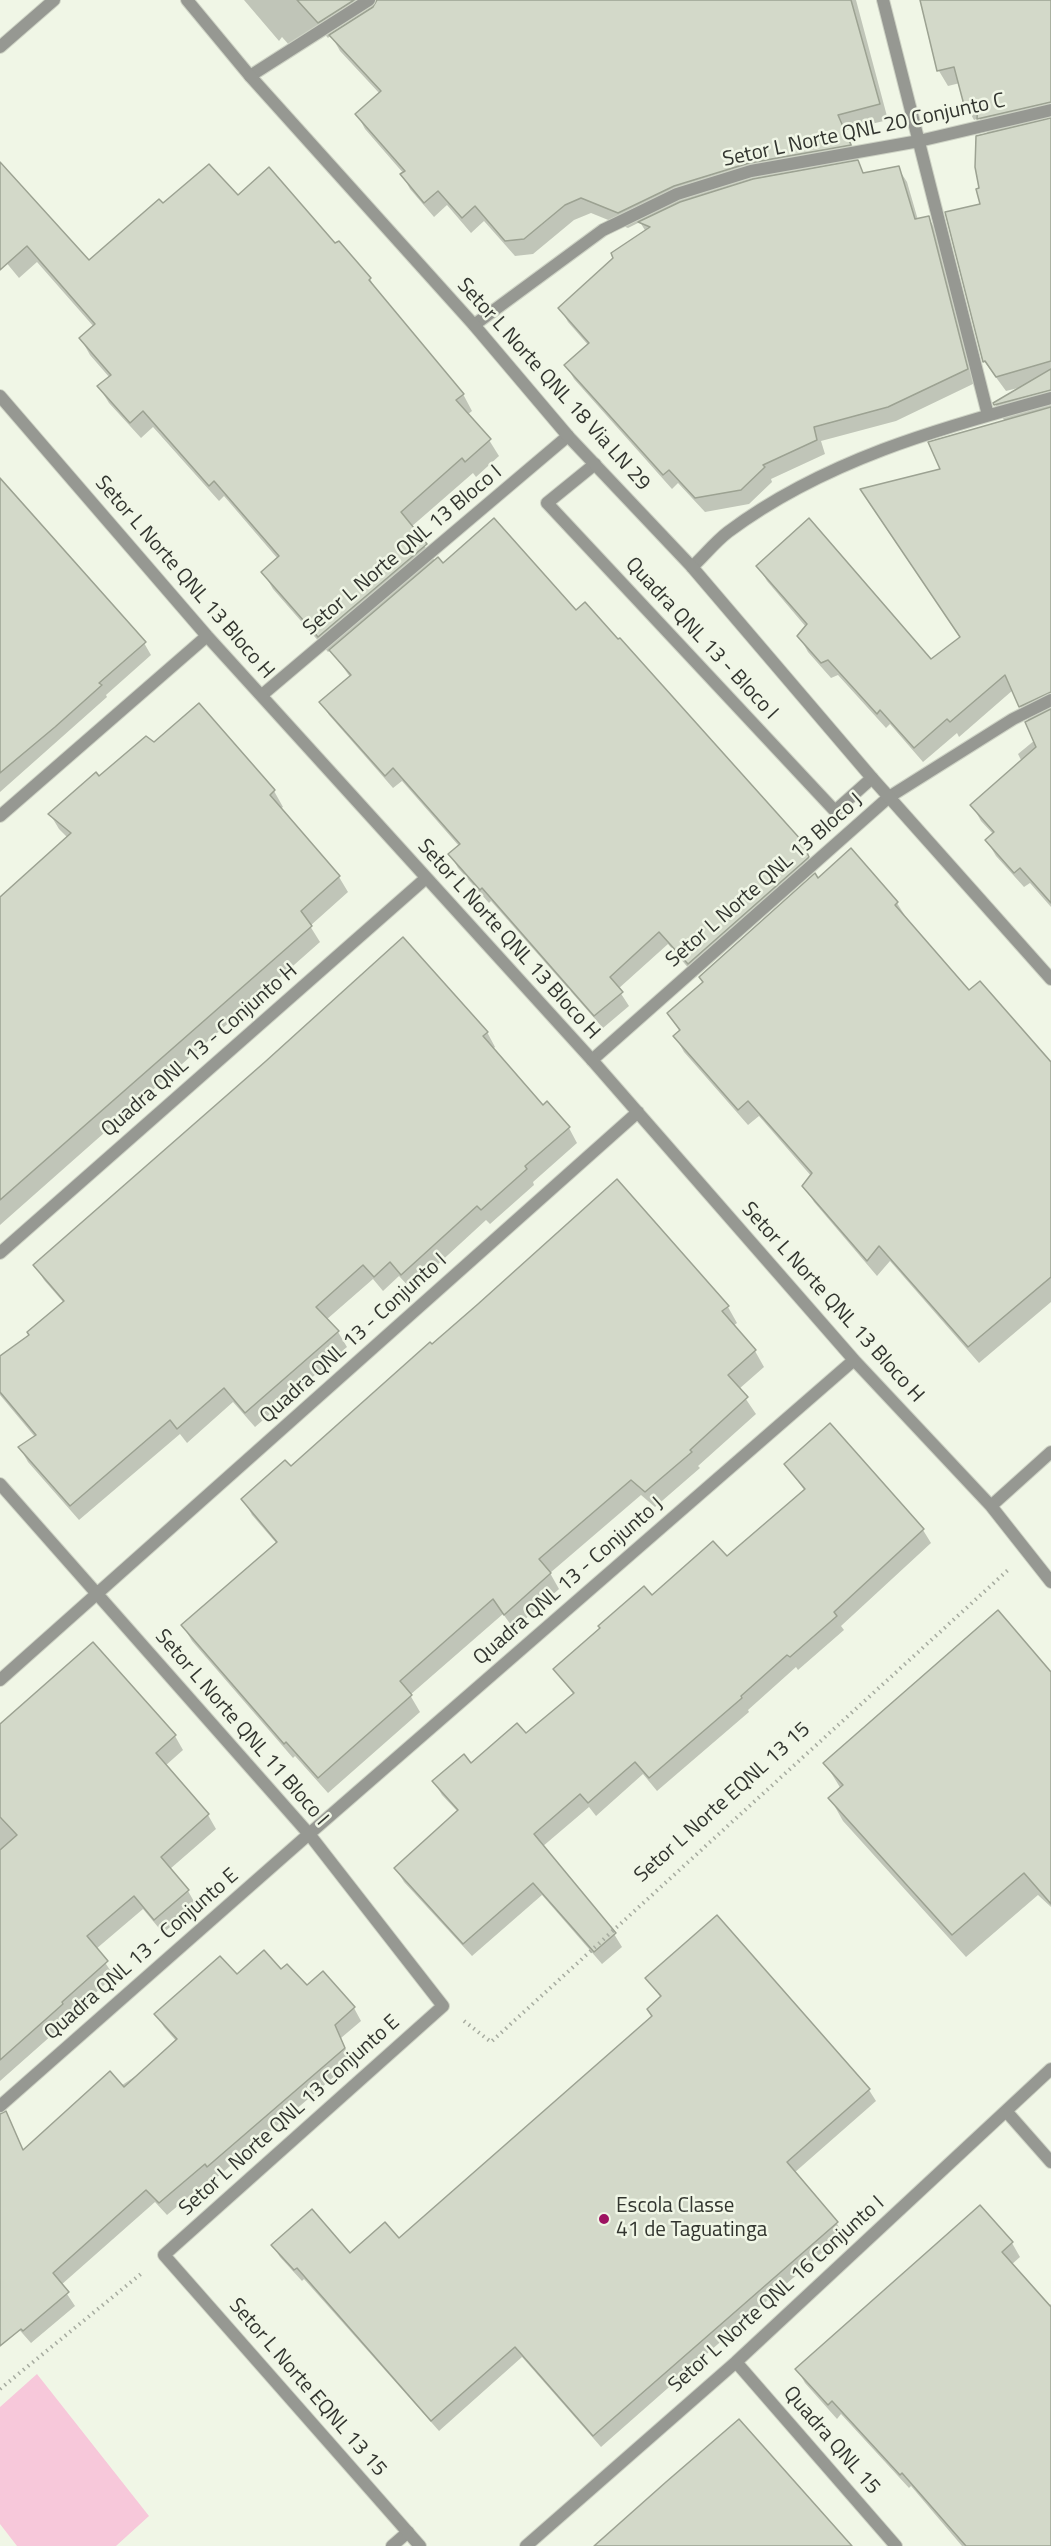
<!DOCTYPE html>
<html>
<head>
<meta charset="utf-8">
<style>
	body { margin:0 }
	canvas { display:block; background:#f0f6e6 }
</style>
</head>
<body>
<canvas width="1051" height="2546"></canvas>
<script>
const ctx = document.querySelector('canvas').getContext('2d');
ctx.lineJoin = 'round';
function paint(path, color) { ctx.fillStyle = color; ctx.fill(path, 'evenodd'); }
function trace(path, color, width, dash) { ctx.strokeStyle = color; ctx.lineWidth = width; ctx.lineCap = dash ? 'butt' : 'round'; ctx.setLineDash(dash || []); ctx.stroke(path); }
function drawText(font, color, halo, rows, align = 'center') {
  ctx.font = font + ' "Titillium Web",sans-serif'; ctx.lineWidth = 5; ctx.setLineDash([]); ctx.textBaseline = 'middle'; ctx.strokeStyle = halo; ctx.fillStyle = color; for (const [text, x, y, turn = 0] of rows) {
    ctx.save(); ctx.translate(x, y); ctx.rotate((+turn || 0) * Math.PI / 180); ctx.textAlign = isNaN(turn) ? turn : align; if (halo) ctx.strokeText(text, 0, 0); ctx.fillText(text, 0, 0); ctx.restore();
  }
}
paint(new Path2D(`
	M 37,2374 L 149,2516 L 116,2546 L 17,2546 L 0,2524 L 0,2407 Z`), '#f7c8da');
paint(new Path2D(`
	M 244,0 L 856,0 L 888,120 L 846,130 L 858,160 L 856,161 L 864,175 L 898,168 L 907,182 L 918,220 L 928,217 L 937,232 L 975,383 L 896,421 L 821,441 L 825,454 L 771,479 L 772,482 L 749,504 L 705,512 L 678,483 L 672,489 L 574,379 L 566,365 L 589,346 L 568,322 L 560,308 L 646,232 L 640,222 L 628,228 L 591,213 L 574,220 L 533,254 L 515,256 L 484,221 L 471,233 L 447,205 L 434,217 L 410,189 L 402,174 L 404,174 L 365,129 L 357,114 L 380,94 L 340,51 L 331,35 L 328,38 L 317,26 L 290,46 L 282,37 L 279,41 Z
	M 920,0 L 1051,0 L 1051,907 L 1030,883 L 1024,887 L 996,856 L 987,841 L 994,835 L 981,821 L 972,805 L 1022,762 L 1018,754 L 1035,740 L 1029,722 L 1013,690 L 959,737 L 957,733 L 923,762 L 890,724 L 886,728 L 838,675 L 831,678 L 808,652 L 799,636 L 806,627 L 767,581 L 758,566 L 931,661 L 961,638 L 870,504 L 942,470 L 1005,422 L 995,404 L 1022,387 L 1006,391 L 984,361 L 981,189 L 988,135 L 979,118 L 974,120 L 965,104 L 960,83 L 948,86 L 939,71 Z
	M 0,184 L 89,262 L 162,205 L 238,197 L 335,245 L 370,279 L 378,293 L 463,394 L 472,411 L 467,415 L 489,440 L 499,456 L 476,477 L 473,473 L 411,527 L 435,561 L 576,612 L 801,842 L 815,871 L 696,977 L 668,944 L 618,989 L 629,1006 L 603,1028 L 491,901 L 489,903 L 458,868 L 450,854 L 459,846 L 402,781 L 393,788 L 329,715 L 321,702 L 350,677 L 331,650 L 328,652 L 273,589 L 263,572 L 278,559 L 224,496 L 219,501 L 153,427 L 141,438 L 109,403 L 99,387 L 110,378 L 90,355 L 81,339 L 94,327 L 37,262 L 19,278 L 0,255 Z
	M 0,480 L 144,643 L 151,655 L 106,695 L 107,697 L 0,792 Z
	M 199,705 L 274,791 L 283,807 L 280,809 L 339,877 L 348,892 L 310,926 L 320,942 L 0,1225 L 0,899 L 68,838 L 59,829 L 50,814 L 99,779 L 154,744 Z
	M 851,850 L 897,903 L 907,919 L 969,993 L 1051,1065 L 1051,1302 L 979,1363 L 890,1261 L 877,1276 L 814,1202 L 804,1186 L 812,1177 L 759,1116 L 748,1125 L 684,1052 L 675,1036 L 680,1032 L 669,1013 Z
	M 487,1032 L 495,1047 L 493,1049 L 543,1107 L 569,1128 L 577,1143 L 533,1182 L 534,1185 L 490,1224 L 486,1220 L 411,1289 L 399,1276 L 383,1291 L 373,1279 L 326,1320 L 338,1332 L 347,1347 L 255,1427 L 233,1402 L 187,1443 L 180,1434 L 79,1520 L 28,1462 L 20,1448 L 35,1437 L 0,1395 L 0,1358 L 30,1335 L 64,1303 L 44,1280 L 35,1265 Z
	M 617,1181 L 728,1307 L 737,1323 L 733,1326 L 755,1351 L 764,1367 L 739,1389 L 756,1414 L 698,1466 L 700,1468 L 655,1507 L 641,1495 L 550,1573 L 559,1589 L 514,1629 L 503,1614 L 410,1695 L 420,1712 L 328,1793 L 295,1756 L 293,1758 L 192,1641 L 183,1626 L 277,1544 L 252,1515 L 243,1499 L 290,1468 L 432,1346 Z
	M 830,1425 L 923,1530 L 931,1543 L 841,1626 L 844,1630 L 798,1670 L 796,1667 L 748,1710 L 749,1712 L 657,1791 L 643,1774 L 596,1816 L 589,1807 L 542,1847 L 614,1934 L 622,1947 L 602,1964 L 542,1895 L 472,1956 L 404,1882 L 396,1869 L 458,1812 L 442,1795 L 434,1782 L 526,1735 L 574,1695 L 555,1669 L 651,1597 L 726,1558 L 805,1491 L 785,1464 Z
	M 1051,1674 L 1051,1907 L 1038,1895 L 966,1957 L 843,1821 L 830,1798 L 841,1789 L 825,1763 Z
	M 0,1726 L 175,1736 L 183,1750 L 165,1766 L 208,1815 L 216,1829 L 170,1869 L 188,1891 L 196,1905 L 163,1933 L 143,1909 L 96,1949 L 114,1976 L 69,2017 L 70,2019 L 0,2081 Z
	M 280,1972 L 307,1987 L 354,2008 L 361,2021 L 341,2038 L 351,2062 L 215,2179 L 213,2176 L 167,2215 L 155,2202 L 61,2285 L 75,2306 L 31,2343 L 0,2308 L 0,2153 L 17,2139 L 24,2151 L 149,2067 L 177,2042 L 164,2027 L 156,2014 L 237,1976 Z
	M 647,1978 L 869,2090 L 876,2101 L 794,2173 L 836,2222 L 843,2234 L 601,2447 L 522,2357 L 439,2431 L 304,2279 L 302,2281 L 280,2257 L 273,2246 L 350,2255 L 399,2240 L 653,2017 L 661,1998 Z
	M 1012,2243 L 1020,2257 L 1011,2265 L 1048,2306 L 1051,2304 L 1051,2546 L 962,2546 L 911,2486 L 909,2488 L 841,2414 L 837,2419 L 805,2383 L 797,2369 Z`), '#0003');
const building = new Path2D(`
	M 297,0 L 354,0 L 318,23 Z
	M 377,0 L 851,0 L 880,104 L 838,115 L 851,145 L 749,163 L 674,186 L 618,213 L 581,198 L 565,205 L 524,239 L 505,241 L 475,206 L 462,218 L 438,191 L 424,203 L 400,174 L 405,171 L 355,114 L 381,91 L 329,35 L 373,7 Z
	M 920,0 L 1051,0 L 1051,102 L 977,119 L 978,101 L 964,105 L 954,67 L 937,71 Z
	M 1051,118 L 1051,361 L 996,377 L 985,361 L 983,362 L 945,212 L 980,204 L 976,189 L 979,188 L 975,167 L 976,136 Z
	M 858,160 L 863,173 L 899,166 L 915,219 L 929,216 L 968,369 L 888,407 L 814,427 L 817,440 L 763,465 L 765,467 L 741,490 L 695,498 L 669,470 L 663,475 L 564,365 L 589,343 L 558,308 L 613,258 L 611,253 L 650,227 L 638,222 L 680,202 L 753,179 Z
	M 0,162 L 89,260 L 159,199 L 163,203 L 209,164 L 238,195 L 269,167 L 335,243 L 339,241 L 371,278 L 369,280 L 464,394 L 456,400 L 491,439 L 465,462 L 462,458 L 401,512 L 427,544 L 318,637 L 261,572 L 279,556 L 214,481 L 209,486 L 143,411 L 130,423 L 97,386 L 111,375 L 79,338 L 95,324 L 27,246 L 0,270 Z
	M 1051,369 L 1051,390 L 994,405 L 993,403 Z
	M 1051,407 L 1051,692 L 1019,707 L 1005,675 L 950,722 L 947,719 L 914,748 L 880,710 L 877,714 L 828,660 L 821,663 L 797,636 L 807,624 L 756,566 L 809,518 L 931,659 L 960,637 L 860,489 L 940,469 L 928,442 Z
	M 0,478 L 146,642 L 99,683 L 102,685 L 55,727 L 0,773 Z
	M 494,518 L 576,610 L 585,602 L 618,639 L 620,638 L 802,841 L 809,857 L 688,964 L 659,932 L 610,977 L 623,992 L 594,1016 L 482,888 L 480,890 L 448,854 L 460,844 L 393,768 L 385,776 L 319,702 L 351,675 L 329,650 L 438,557 L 443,563 Z
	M 199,703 L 275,790 L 270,795 L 340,876 L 301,911 L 312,926 L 0,1200 L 0,897 L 71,833 L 48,814 L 96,772 L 99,776 L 146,736 L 154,742 Z
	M 1051,709 L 1051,903 L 1020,868 L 1014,873 L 985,840 L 994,832 L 970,805 L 1036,747 L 1025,722 Z
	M 851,848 L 898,902 L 895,905 L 969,990 L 980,981 L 1051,1062 L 1051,1277 L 968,1347 L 879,1246 L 867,1261 L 802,1186 L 812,1173 L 748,1101 L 738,1110 L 673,1036 L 680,1030 L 667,1013 L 703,982 L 699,977 L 815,873 L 818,878 Z
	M 403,937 L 488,1032 L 483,1036 L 543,1105 L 547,1101 L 570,1127 L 525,1166 L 527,1169 L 481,1210 L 477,1206 L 401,1275 L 390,1262 L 374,1277 L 363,1265 L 316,1307 L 339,1331 L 245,1413 L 224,1388 L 177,1429 L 170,1420 L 70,1506 L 18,1447 L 36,1435 L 0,1392 L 0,1356 L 29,1335 L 27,1332 L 64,1301 L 33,1265 L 266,1061 Z
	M 617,1179 L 729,1306 L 722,1311 L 756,1350 L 728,1375 L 748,1397 L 690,1450 L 692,1452 L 645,1492 L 631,1480 L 539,1559 L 551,1573 L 504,1615 L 493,1599 L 400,1681 L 412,1695 L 318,1778 L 286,1742 L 284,1744 L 181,1625 L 277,1542 L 241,1499 L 285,1460 L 291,1466 L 430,1342 L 432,1344 L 478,1304 Z
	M 830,1423 L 924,1529 L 834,1612 L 837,1616 L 790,1657 L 787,1655 L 741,1696 L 742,1698 L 649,1778 L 635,1762 L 588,1803 L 580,1794 L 534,1834 L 616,1933 L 594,1952 L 533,1883 L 463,1944 L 394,1868 L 458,1810 L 432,1781 L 464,1754 L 471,1763 L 517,1723 L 526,1733 L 574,1693 L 553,1669 L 600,1628 L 598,1626 L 644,1586 L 652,1595 L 713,1541 L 727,1556 L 805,1489 L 784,1464 Z
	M 998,1610 L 1051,1672 L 1051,1904 L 1024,1873 L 952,1935 L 828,1798 L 843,1785 L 823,1763 Z
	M 93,1642 L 176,1735 L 156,1753 L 209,1814 L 161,1857 L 189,1890 L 154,1920 L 134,1896 L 87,1936 L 108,1961 L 62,2002 L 63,2004 L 0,2060 L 0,1850 L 17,1835 L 0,1817 L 0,1724 Z
	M 717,1915 L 870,2089 L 787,2162 L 838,2222 L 593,2436 L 515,2347 L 431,2421 L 297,2268 L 294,2270 L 271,2245 L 312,2209 L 350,2253 L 385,2222 L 399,2238 L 652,2016 L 647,2009 L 661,1996 L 645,1978 Z
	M 264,1950 L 281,1969 L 287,1964 L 307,1985 L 323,1971 L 355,2007 L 335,2025 L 345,2048 L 207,2167 L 205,2164 L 159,2203 L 146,2190 L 53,2273 L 69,2292 L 23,2331 L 21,2329 L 0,2346 L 0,2114 L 6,2111 L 23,2150 L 110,2071 L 124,2087 L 177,2039 L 154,2014 L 220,1956 L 237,1974 Z
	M 980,2205 L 1013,2242 L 1002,2252 L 1051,2307 L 1051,2546 L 966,2546 L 902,2473 L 900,2475 L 832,2401 L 828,2405 L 795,2369 Z
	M 739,2419 L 852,2546 L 594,2546 L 666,2482 Z`);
paint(building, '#d3d9c9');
trace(building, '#9ca292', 1.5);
const service = new Path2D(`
	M 392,2546 L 408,2532`);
const pedestrian = new Path2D(`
	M 262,695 L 568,436
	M 592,1060 L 889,797`);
const minor = new Path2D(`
	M 883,0 L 988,415
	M 0,47 L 54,0
	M 250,76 L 369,0
	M 474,325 L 603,230 L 677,194 L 751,171 L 919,141 L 1051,110
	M 0,396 L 207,636 L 592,1060 L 854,1360 L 991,1506 L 1051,1582
	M 595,464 L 547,503 L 835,811 L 872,778
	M 692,567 C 704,556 715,542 728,532 C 823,461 939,428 1051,398
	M 889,797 L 1013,719 L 1051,700
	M 0,816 L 207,636
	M 0,1253 L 425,879
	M 0,1484 L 309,1834 L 443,2006 L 164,2255 L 420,2546
	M 991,1506 L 1051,1452
	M 0,1680 L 638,1112
	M 0,2106 L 309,1834 L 854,1360
	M 1006,2111 L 1051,2162
	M 736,2362 L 896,2546
	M 526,2546 L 736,2362 L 1051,2069`);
const tertiary = new Path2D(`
	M 187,0 L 250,76 L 474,325 L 568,436 L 692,567 L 872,778 L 1051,979`);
trace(service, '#ced3c5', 14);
trace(pedestrian, '#ced3c5', 14);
trace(minor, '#ced3c5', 14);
trace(tertiary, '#ced3c5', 14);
trace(new Path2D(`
	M 464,2021 L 491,2042 L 1008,1570
	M 0,2389 L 142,2273`), '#a7aca0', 4, [1.5, 4.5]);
trace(service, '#969892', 12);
trace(pedestrian, '#969892', 12);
trace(minor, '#969892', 12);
trace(tertiary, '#969892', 12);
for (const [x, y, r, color] of [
	[604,2219,6,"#9d1361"]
]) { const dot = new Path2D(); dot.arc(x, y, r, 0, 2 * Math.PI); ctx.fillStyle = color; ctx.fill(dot); trace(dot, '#f0f6e6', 2); }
drawText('21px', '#32352f', '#f0f6e6', [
	["Setor L Norte QNL 20 Conjunto C",864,131,-12],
	["Setor L Norte QNL 18 Via LN 29",553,385,48],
	["Setor L Norte QNL 13 Bloco I",403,551,-40],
	["Setor L Norte QNL 13 Bloco H",184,578,49],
	["Quadra QNL 13 - Bloco I",701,639,47],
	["Setor L Norte QNL 13 Bloco J",765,881,-41],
	["Setor L Norte QNL 13 Bloco H",508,940,48],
	["Quadra QNL 13 - Conjunto H",200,1051,-41],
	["Setor L Norte QNL 13 Bloco H",832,1303,48],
	["Quadra QNL 13 - Conjunto I",354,1339,-42],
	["Quadra QNL 13 - Conjunto J",569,1582,-41],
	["Setor L Norte QNL 11 Bloco I",241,1728,49],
	["Setor L Norte EQNL 13 15",723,1803,-42],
	["Quadra QNL 13 - Conjunto E",142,1955,-41],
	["Setor L Norte QNL 13 Conjunto E",290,2116,-42],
	["Setor L Norte QNL 16 Conjunto I",777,2295,-42],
	["Setor L Norte EQNL 13 15",307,2388,49],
	["Quadra QNL 15",831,2441,49]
]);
drawText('21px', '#32352f', '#f0f6e6', [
	["Escola Classe",616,2207],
	["41 de Taguatinga",616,2231]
], 'left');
</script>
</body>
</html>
